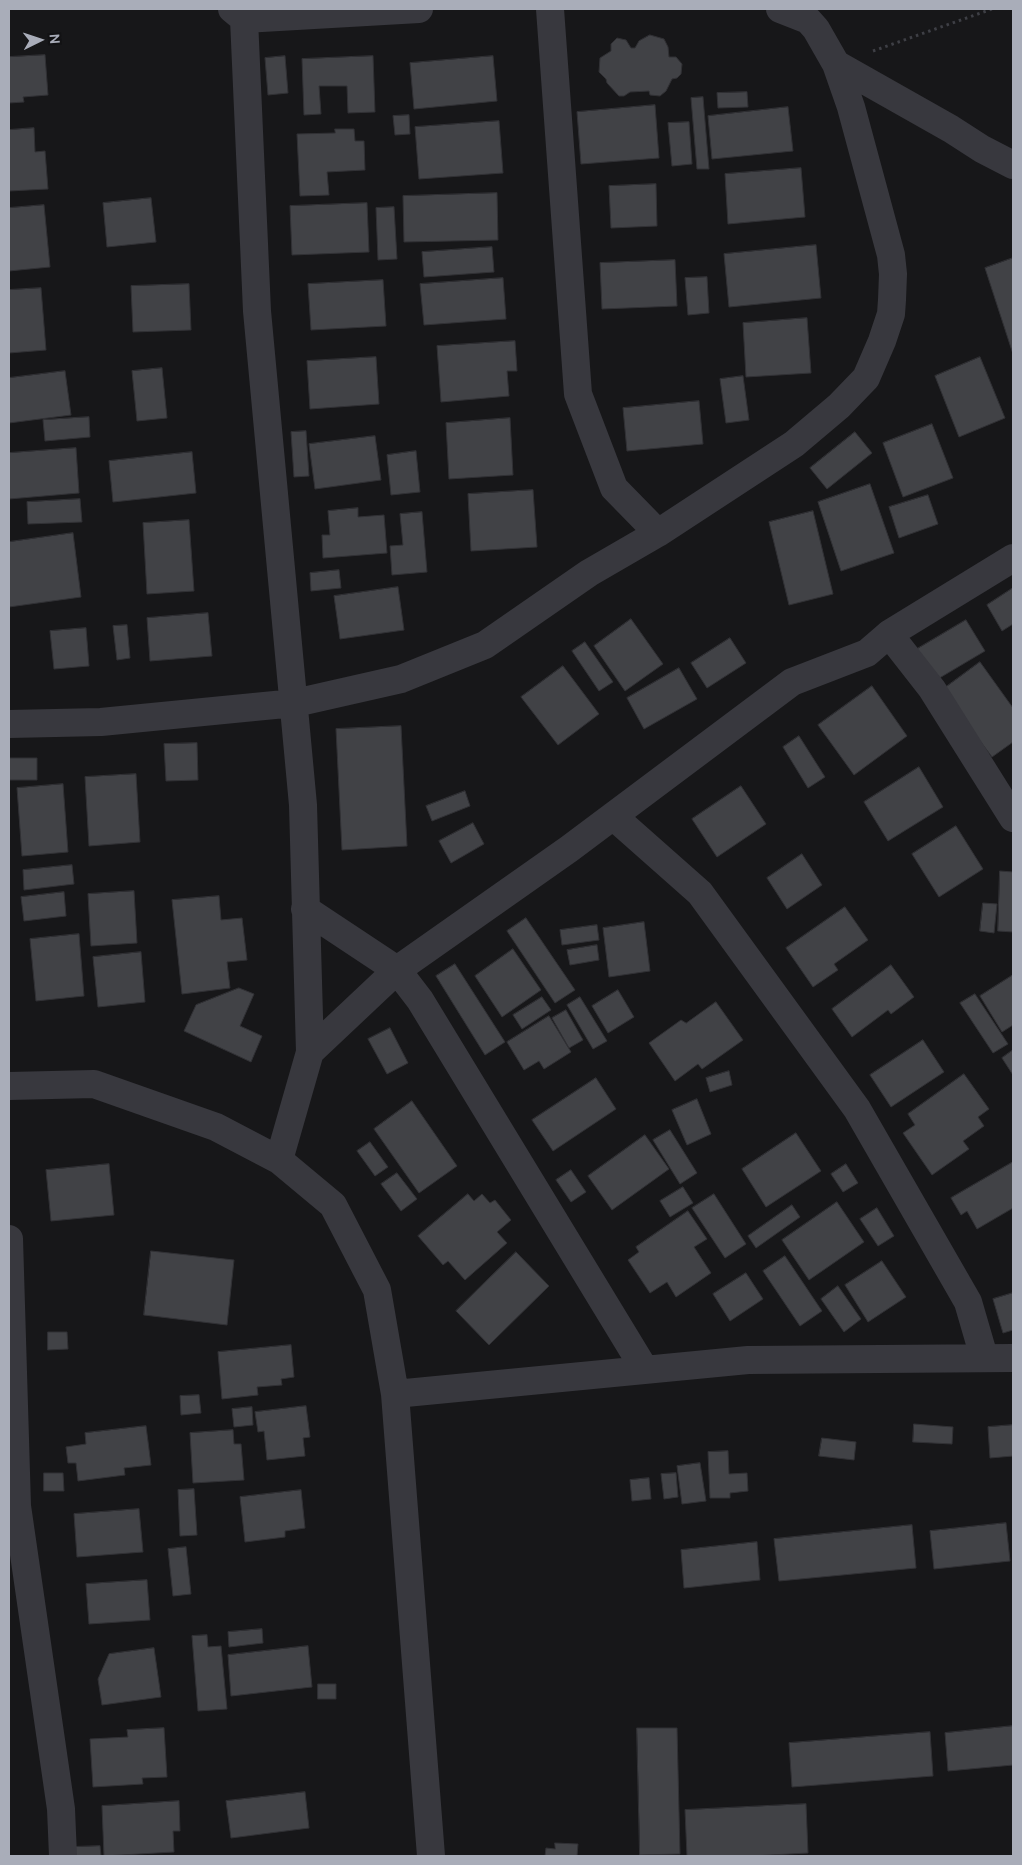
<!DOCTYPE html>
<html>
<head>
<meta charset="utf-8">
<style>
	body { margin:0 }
	#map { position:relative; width:1022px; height:1865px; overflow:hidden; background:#171719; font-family:Ubuntu,sans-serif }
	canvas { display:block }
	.frame { position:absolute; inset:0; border:10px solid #a9adb9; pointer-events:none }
	.north { position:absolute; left:15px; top:15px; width:50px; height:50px; -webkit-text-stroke:4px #121214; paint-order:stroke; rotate:86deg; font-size:14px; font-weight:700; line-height:20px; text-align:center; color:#a9adb9 }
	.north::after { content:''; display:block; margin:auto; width:18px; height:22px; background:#a9adb9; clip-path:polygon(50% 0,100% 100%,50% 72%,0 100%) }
</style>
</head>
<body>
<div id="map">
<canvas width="1022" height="1865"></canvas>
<div class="frame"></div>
<div class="north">N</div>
</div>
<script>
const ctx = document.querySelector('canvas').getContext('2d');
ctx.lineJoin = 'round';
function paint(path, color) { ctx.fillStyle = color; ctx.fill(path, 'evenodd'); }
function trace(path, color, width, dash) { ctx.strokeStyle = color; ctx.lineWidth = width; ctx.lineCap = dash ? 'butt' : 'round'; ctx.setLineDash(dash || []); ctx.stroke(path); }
const building = new Path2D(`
	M 650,35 L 664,39 L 668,47 L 669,57 L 676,57 L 682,64 L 681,74 L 677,78 L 672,79 L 666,91 L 660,96 L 650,95 L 649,91 L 630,92 L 624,96 L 619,96 L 607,83 L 606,79 L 599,72 L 600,58 L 611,51 L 611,44 L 617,38 L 626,40 L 631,48 L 635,48 L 639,41 Z
	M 45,55 L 48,95 L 23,97 L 24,102 L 9,103 L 9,57 Z
	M 285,56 L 288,93 L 268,95 L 265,58 Z
	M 373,56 L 375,112 L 348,113 L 347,86 L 319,86 L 321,114 L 304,115 L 302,59 Z
	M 493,56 L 497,101 L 414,109 L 410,63 Z
	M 747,92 L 748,107 L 718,108 L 717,93 Z
	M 703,97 L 709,169 L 697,169 L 691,98 Z
	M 655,105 L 659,158 L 581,164 L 577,112 Z
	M 788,107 L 793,151 L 712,159 L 708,116 Z
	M 409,115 L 410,134 L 395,135 L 393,116 Z
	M 499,121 L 503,173 L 419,179 L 415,127 Z
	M 689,122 L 692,164 L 672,166 L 668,123 Z
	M 34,128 L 35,152 L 45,151 L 48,189 L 9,191 L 9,130 Z
	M 335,129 L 354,129 L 355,141 L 364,141 L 365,170 L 327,172 L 329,195 L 300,196 L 297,134 L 335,133 Z
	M 801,168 L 805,217 L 728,224 L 725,174 Z
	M 656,184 L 657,226 L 611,228 L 609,186 Z
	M 497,193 L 498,240 L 404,242 L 403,196 Z
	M 151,198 L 156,242 L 107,247 L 103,203 Z
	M 367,203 L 369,252 L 292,255 L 290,206 Z
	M 44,205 L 50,267 L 9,271 L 9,208 Z
	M 394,207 L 397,259 L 378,260 L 376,208 Z
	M 816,245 L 821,298 L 729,307 L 724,254 Z
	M 492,247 L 494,272 L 424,277 L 422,252 Z
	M 1013,258 L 1013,354 L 985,268 Z
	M 675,260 L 677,306 L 602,309 L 600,263 Z
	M 707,277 L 709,313 L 688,315 L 685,278 Z
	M 503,278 L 506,319 L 424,325 L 420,284 Z
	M 383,280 L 386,326 L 311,330 L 308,284 Z
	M 189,284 L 191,330 L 133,332 L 131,286 Z
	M 41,288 L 46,350 L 9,353 L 9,290 Z
	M 807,318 L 811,373 L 746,377 L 743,323 Z
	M 515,341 L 517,371 L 507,371 L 509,396 L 441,402 L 437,346 Z
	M 376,357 L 379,404 L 310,409 L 307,361 Z
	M 980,357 L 1005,418 L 959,437 L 935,376 Z
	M 162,368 L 167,418 L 137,421 L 132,371 Z
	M 65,371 L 71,415 L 9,423 L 9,378 Z
	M 743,376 L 749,420 L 726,423 L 720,379 Z
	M 699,401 L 703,444 L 627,451 L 623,408 Z
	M 89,417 L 90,437 L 45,441 L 43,420 Z
	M 510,418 L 513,475 L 449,479 L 446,423 Z
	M 932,424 L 953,478 L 903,497 L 883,443 Z
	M 306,431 L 309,476 L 294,477 L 291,432 Z
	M 855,432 L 872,453 L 827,489 L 810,468 Z
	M 375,436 L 381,480 L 315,489 L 309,444 Z
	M 76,448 L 79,493 L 9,499 L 9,453 Z
	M 416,451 L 420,492 L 391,495 L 387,455 Z
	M 192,452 L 196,493 L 113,502 L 109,461 Z
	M 870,484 L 894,553 L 841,571 L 818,502 Z
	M 533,490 L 537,547 L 471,551 L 468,494 Z
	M 928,495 L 938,524 L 899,538 L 889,507 Z
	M 80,499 L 82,522 L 28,524 L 27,502 Z
	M 358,508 L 358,517 L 384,515 L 387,553 L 323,558 L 322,535 L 330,535 L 328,511 Z
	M 813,511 L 833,594 L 789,605 L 769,522 Z
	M 422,512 L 427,572 L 392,575 L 390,546 L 403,545 L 400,514 Z
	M 189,520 L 194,591 L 147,594 L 143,523 Z
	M 73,533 L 81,597 L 9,607 L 9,542 Z
	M 339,570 L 341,588 L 311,591 L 310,573 Z
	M 398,587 L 404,630 L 340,639 L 334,596 Z
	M 1013,588 L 1013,624 L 1002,631 L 987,605 Z
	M 208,613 L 212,656 L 150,661 L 147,618 Z
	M 631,619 L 663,664 L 625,691 L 594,646 Z
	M 966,620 L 985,651 L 931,683 L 912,652 Z
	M 127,625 L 130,658 L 117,660 L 113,626 Z
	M 86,628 L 89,666 L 54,669 L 50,631 Z
	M 730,638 L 746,663 L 707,688 L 691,663 Z
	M 585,642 L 613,682 L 599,691 L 572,651 Z
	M 980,662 L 1013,708 L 1013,742 L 992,757 L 942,690 Z
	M 563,666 L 599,714 L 558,745 L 521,697 Z
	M 679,668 L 697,699 L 644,729 L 627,698 Z
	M 872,686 L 907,736 L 854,775 L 818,725 Z
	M 401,726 L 407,846 L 342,850 L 336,729 Z
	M 799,736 L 825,777 L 808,788 L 783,747 Z
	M 197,743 L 198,780 L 166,781 L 164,744 Z
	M 9,758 L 37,758 L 37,780 L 9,780 Z
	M 919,767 L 943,807 L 888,841 L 864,802 Z
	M 136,774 L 140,842 L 89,846 L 85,777 Z
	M 63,784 L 68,852 L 22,856 L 17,788 Z
	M 741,786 L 766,824 L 717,857 L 692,819 Z
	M 465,791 L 470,806 L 432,821 L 426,806 Z
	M 473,823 L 484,844 L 451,863 L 439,841 Z
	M 956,826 L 983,869 L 939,897 L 912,854 Z
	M 802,854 L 822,885 L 787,909 L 767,878 Z
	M 72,865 L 74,884 L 24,890 L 23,870 Z
	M 1000,871 L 1013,872 L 1013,932 L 998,931 Z
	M 134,891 L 137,943 L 91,946 L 88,894 Z
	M 64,892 L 66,916 L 24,921 L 21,897 Z
	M 219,896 L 221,920 L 242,918 L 247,960 L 227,962 L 230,988 L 182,994 L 172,900 Z
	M 983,903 L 997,904 L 994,933 L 980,931 Z
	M 845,907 L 868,940 L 834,964 L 838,970 L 813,987 L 786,948 Z
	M 526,918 L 575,990 L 555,1003 L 507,931 Z
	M 644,922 L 650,971 L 609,977 L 603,928 Z
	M 597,925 L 599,940 L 562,945 L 560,930 Z
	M 79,934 L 84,996 L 36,1001 L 30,939 Z
	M 597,945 L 599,960 L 570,965 L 567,950 Z
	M 513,949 L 541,990 L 502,1017 L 475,976 Z
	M 141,952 L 145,1002 L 98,1007 L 93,957 Z
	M 455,964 L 505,1042 L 485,1055 L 436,976 Z
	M 891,965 L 914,997 L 891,1014 L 888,1010 L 852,1037 L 832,1009 Z
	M 1013,975 L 1013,1025 L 1002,1032 L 980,996 Z
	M 239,988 L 254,994 L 240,1026 L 262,1036 L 251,1062 L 184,1031 L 196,1005 Z
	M 618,990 L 634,1017 L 608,1033 L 592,1006 Z
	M 975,994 L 1008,1044 L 993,1053 L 960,1003 Z
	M 542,997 L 551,1010 L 522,1029 L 513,1015 Z
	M 580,997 L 607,1041 L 593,1049 L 567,1005 Z
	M 716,1002 L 743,1040 L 702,1069 L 698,1064 L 675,1081 L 649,1043 L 681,1020 L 686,1023 Z
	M 566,1010 L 583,1040 L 569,1048 L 552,1018 Z
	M 549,1016 L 571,1052 L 544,1069 L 539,1061 L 524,1070 L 507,1042 Z
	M 390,1028 L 408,1063 L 387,1074 L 368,1039 Z
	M 923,1040 L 944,1072 L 891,1107 L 870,1075 Z
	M 1013,1050 L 1013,1075 L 1002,1058 Z
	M 729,1071 L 732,1085 L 710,1092 L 706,1078 Z
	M 964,1074 L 989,1109 L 978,1117 L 984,1126 L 963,1141 L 969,1149 L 932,1175 L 903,1133 L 915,1125 L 908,1114 Z
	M 596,1078 L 616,1109 L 553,1151 L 532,1120 Z
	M 697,1099 L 711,1134 L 687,1145 L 672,1110 Z
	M 412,1101 L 457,1166 L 419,1193 L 374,1129 Z
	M 670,1130 L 697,1173 L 680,1184 L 653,1140 Z
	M 796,1133 L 821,1171 L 766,1207 L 742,1169 Z
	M 645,1135 L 669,1169 L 612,1210 L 588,1176 Z
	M 370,1142 L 388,1167 L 375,1176 L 357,1151 Z
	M 1013,1162 L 1013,1208 L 977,1229 L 967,1211 L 961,1215 L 951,1198 Z
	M 109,1164 L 114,1215 L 51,1221 L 46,1170 Z
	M 846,1164 L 858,1183 L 843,1192 L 831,1174 Z
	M 571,1170 L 586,1192 L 571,1202 L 556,1180 Z
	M 397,1173 L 417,1199 L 401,1211 L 381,1184 Z
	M 683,1187 L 693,1203 L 670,1217 L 660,1201 Z
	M 468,1194 L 474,1201 L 482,1194 L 490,1203 L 495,1200 L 511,1220 L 497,1232 L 507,1243 L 465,1280 L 448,1261 L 443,1265 L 418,1236 Z
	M 714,1194 L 746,1244 L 725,1258 L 692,1208 Z
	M 837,1202 L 864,1242 L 809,1280 L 782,1240 Z
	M 792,1205 L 800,1217 L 756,1248 L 748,1236 Z
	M 877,1208 L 894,1236 L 878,1246 L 860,1219 Z
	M 688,1211 L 707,1239 L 694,1247 L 711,1273 L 676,1297 L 667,1282 L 650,1293 L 628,1260 L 639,1252 L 636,1247 Z
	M 151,1251 L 234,1260 L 227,1325 L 144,1315 Z
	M 516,1252 L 549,1286 L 489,1345 L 456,1311 Z
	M 785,1256 L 822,1311 L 800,1326 L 763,1271 Z
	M 882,1261 L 906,1297 L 868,1322 L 845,1285 Z
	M 746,1273 L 763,1299 L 730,1321 L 713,1294 Z
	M 838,1286 L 861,1319 L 844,1332 L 821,1299 Z
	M 1013,1293 L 1013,1330 L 1003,1333 L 993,1299 Z
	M 48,1332 L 67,1332 L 68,1349 L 48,1350 Z
	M 291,1345 L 294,1377 L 281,1379 L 282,1385 L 257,1387 L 258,1395 L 222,1399 L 218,1352 Z
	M 199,1395 L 201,1413 L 181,1415 L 180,1396 Z
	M 306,1406 L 310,1437 L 303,1438 L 305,1456 L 267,1460 L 264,1431 L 258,1432 L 255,1412 Z
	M 252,1407 L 253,1425 L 234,1427 L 232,1409 Z
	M 914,1424 L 953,1427 L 952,1444 L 913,1442 Z
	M 1013,1425 L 1013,1456 L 990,1458 L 988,1427 Z
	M 146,1426 L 151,1465 L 124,1468 L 125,1475 L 78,1481 L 76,1463 L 68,1463 L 66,1447 L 86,1444 L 85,1433 Z
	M 233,1430 L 234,1444 L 241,1444 L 244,1480 L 193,1483 L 190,1433 Z
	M 822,1438 L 856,1442 L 854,1460 L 819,1456 Z
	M 728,1451 L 729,1474 L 747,1473 L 748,1491 L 730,1493 L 730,1498 L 710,1498 L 708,1452 Z
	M 700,1463 L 706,1501 L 682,1504 L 677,1466 Z
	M 44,1473 L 63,1473 L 64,1491 L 44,1491 Z
	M 676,1473 L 678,1497 L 664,1499 L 661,1474 Z
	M 649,1478 L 651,1499 L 632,1501 L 630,1480 Z
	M 194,1489 L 197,1535 L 180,1536 L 178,1490 Z
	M 301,1490 L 305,1528 L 285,1531 L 285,1537 L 245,1542 L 240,1497 Z
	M 139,1509 L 143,1552 L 77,1557 L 74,1514 Z
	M 1006,1523 L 1010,1561 L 934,1569 L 930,1531 Z
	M 912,1525 L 916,1568 L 779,1581 L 774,1539 Z
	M 757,1542 L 760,1580 L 684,1588 L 681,1550 Z
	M 186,1547 L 191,1594 L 173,1596 L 168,1549 Z
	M 147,1580 L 150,1620 L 89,1624 L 86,1584 Z
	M 262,1629 L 263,1643 L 229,1647 L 228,1632 Z
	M 207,1635 L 208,1647 L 221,1646 L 227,1709 L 198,1711 L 192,1636 Z
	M 308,1646 L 312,1687 L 231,1696 L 228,1655 Z
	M 154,1648 L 161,1697 L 102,1705 L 98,1679 L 109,1654 Z
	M 318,1684 L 336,1684 L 336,1699 L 318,1699 Z
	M 1013,1726 L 1013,1765 L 948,1771 L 945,1733 Z
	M 164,1728 L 167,1777 L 142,1778 L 143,1784 L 93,1787 L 90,1739 L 128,1737 L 127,1730 Z
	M 637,1728 L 677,1728 L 680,1854 L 640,1855 Z
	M 930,1732 L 933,1776 L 792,1787 L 789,1743 Z
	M 305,1792 L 309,1828 L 231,1838 L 226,1801 Z
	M 179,1801 L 180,1831 L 173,1831 L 174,1852 L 104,1856 L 102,1806 Z
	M 806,1804 L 808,1853 L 752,1856 L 687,1856 L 685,1810 Z
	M 555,1843 L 578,1844 L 577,1856 L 545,1856 L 546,1848 L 555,1849 Z
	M 100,1846 L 101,1856 L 73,1856 L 72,1847 Z`);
paint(building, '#414246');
trace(building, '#313135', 1);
trace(new Path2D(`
	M 873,51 L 992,9`), '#3e3f45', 3, [2.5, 4]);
trace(new Path2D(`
	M 232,9 L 244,19 L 419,9
	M 550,9 L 578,394 L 614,488 L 658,533
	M 244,19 L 257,311 L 303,805 L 310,1052 L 279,1160
	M 836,64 L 951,129 L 982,149 L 1013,165
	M 889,634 L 1013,558
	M 9,724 L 101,722 L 295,703 L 401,679 L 485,645 L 589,573 L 658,533 L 794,444 L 839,406 L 866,378 L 882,341 L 891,314 L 892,300 L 893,274 L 891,255 L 851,107 L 836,64 L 816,29 L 808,20 L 780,9
	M 613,816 L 700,893 L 857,1109 L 968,1302 L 984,1357
	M 305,909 L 397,970 L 420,1000 L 645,1370
	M 310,1052 L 397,970 L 569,849 L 792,682 L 867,653 L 889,634 L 932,689 L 1013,818
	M 9,1086 L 94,1084 L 216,1127 L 279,1160 L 333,1205 L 377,1290 L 395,1394 L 431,1856
	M 9,1239 L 17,1506 L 61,1809 L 63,1856
	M 395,1394 L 748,1360 L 1013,1358`), '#38383e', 28);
</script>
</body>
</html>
